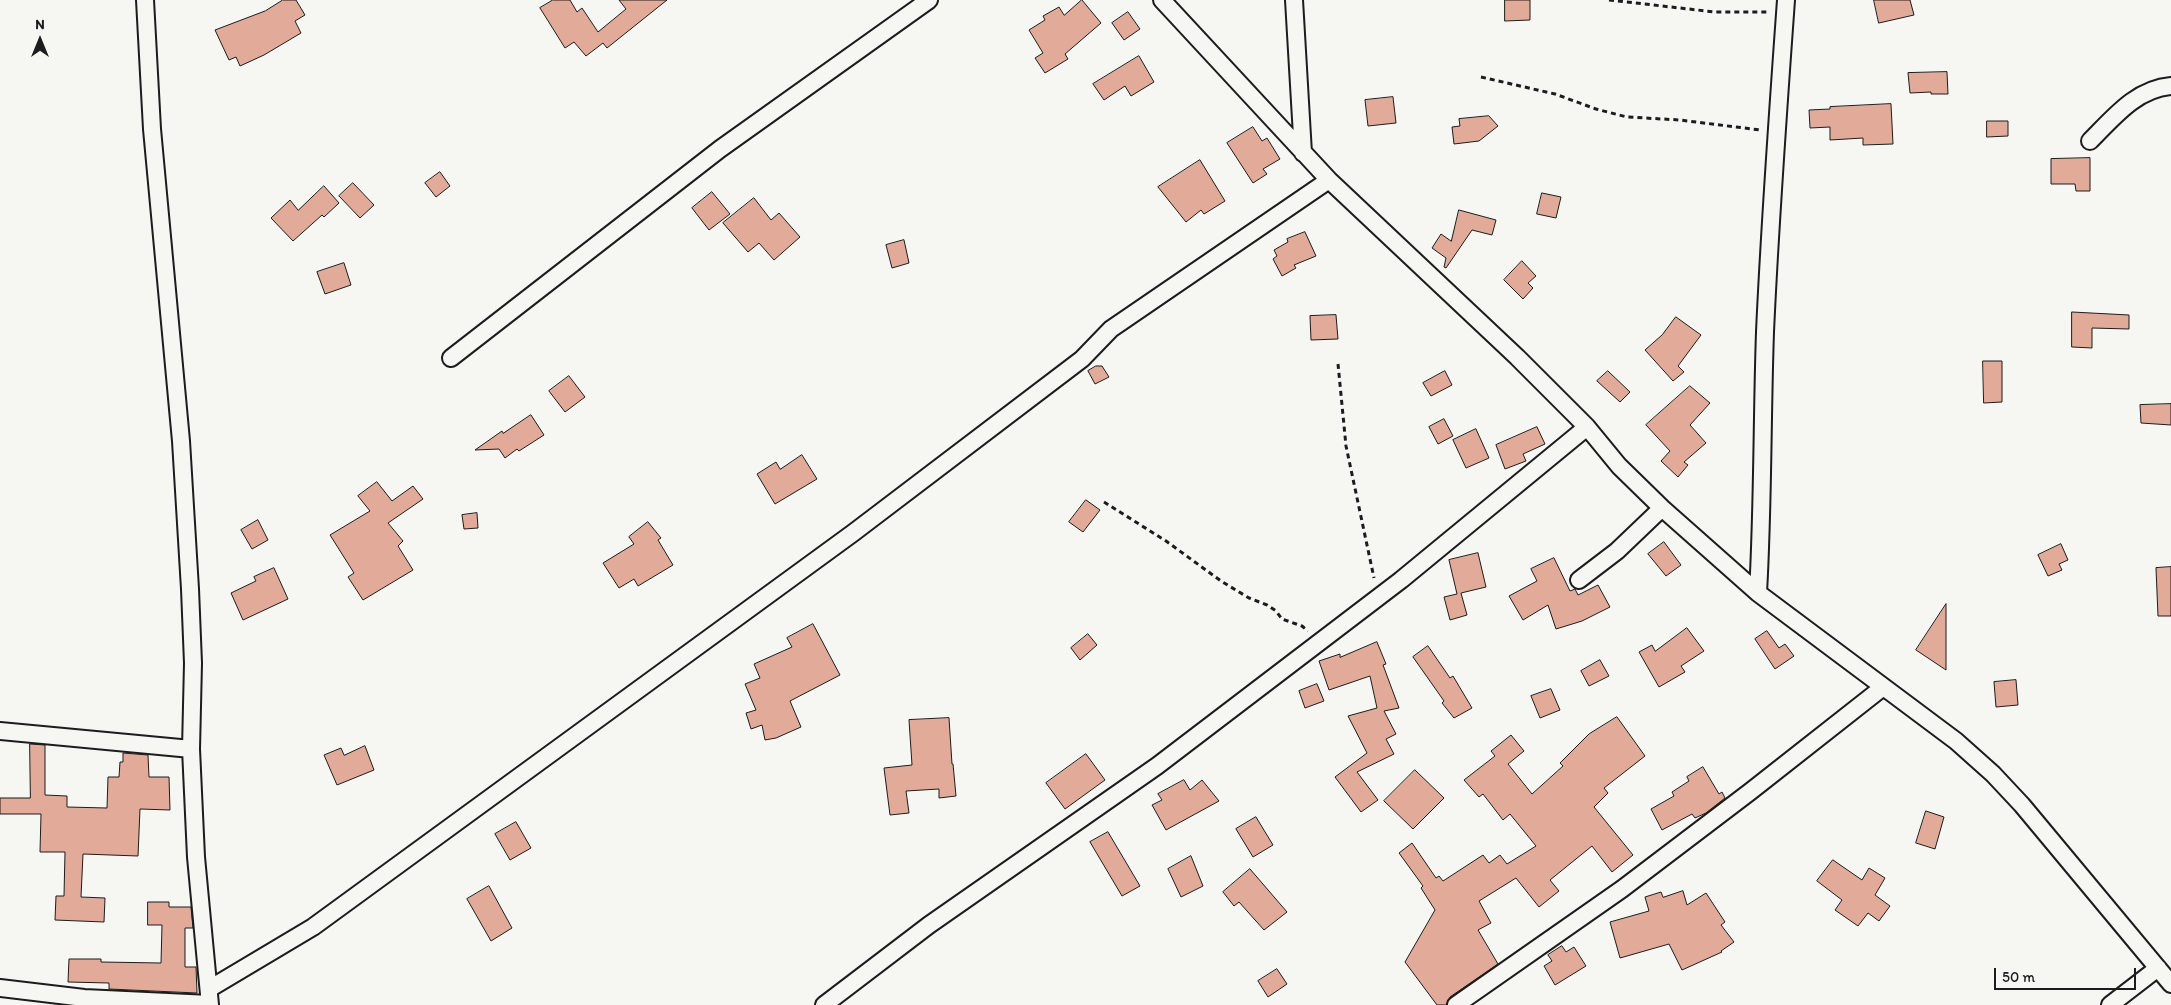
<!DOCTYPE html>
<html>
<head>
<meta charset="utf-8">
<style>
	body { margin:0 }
	#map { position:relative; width:2171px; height:1005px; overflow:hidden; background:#f6f6f2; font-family:Itim,sans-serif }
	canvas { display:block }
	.north { position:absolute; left:15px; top:15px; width:50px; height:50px; -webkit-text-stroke:4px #f6f6f2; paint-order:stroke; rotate:0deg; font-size:14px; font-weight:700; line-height:20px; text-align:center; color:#1c1c1c }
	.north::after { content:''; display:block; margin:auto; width:18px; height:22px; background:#1c1c1c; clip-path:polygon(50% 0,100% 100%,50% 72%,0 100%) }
	.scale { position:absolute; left:1994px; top:968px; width:142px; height:22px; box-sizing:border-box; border:2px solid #1c1c1c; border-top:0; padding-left:6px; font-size:15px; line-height:18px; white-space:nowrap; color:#1c1c1c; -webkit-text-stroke:4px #f6f6f2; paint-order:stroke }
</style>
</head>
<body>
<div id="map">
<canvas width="2171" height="1005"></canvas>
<div class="north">N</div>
<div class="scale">50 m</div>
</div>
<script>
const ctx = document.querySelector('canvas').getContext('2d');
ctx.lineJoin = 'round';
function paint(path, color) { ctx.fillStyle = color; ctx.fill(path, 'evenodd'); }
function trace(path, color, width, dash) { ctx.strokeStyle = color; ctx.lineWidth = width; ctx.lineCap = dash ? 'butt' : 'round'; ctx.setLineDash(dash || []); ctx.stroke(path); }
const building = new Path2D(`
	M 283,0 L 296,0 L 305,15 L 295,21 L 301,33 L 264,55 L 240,66 L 236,57 L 229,60 L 215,30 L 265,11 Z
	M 553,0 L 570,0 L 577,12 L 582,8 L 598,32 L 626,9 L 619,0 L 667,0 L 607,48 L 603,43 L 586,56 L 574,42 L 565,48 L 540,8 Z
	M 1082,0 L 1101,23 L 1065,54 L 1068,59 L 1045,73 L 1035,58 L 1043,53 L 1029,30 L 1045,20 L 1043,16 L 1059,7 L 1064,15 Z
	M 1505,0 L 1530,0 L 1530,20 L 1505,21 Z
	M 1874,0 L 1910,0 L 1914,15 L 1879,23 Z
	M 1128,12 L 1140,29 L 1124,40 L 1112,23 Z
	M 1139,56 L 1154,82 L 1131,96 L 1125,86 L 1104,100 L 1093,84 Z
	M 1947,72 L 1948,94 L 1931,94 L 1931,92 L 1910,93 L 1908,73 Z
	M 1393,97 L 1396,123 L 1368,126 L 1365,100 Z
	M 1891,104 L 1893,144 L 1863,145 L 1863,138 L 1830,140 L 1830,127 L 1810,128 L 1809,110 L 1830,109 L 1830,107 Z
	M 1489,116 L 1498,126 L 1479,141 L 1454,144 L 1452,127 L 1460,126 L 1459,119 Z
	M 1987,121 L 2008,121 L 2008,136 L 1987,137 Z
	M 1253,127 L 1262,141 L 1267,138 L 1280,159 L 1263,169 L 1267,174 L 1253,183 L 1227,143 Z
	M 2090,158 L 2090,191 L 2076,191 L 2075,184 L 2051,184 L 2051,159 Z
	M 1200,160 L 1225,201 L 1204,214 L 1201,210 L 1186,222 L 1158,187 Z
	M 440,172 L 450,186 L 436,197 L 425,183 Z
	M 353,183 L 374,205 L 360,218 L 339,196 Z
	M 324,186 L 339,203 L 324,217 L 322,215 L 293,241 L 271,218 L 290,200 L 298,210 Z
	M 712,192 L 730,214 L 709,230 L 692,208 Z
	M 1542,193 L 1561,197 L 1556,218 L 1537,214 Z
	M 754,198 L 771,220 L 779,213 L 800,237 L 774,260 L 759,243 L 748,252 L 723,223 Z
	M 1459,210 L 1496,220 L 1492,235 L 1472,230 L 1446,268 L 1444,267 L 1446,258 L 1432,248 L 1441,234 L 1451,241 Z
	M 1305,232 L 1316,256 L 1294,265 L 1296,268 L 1282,276 L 1273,259 L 1277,256 L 1274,250 L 1288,242 L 1287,239 Z
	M 904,240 L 909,263 L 892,268 L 886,245 Z
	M 1522,261 L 1536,276 L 1528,283 L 1533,288 L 1523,299 L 1504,280 Z
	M 344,263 L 351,285 L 325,294 L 317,272 Z
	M 2072,312 L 2129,315 L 2129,329 L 2092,328 L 2092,348 L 2072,347 Z
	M 1336,315 L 1338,339 L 1311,340 L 1310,316 Z
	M 1676,317 L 1701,335 L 1678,366 L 1684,372 L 1673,381 L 1645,350 L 1662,335 Z
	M 1983,361 L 2002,361 L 2002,402 L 1984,403 Z
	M 1096,366 L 1102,366 L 1109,377 L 1095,384 L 1088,371 Z
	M 1445,371 L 1452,385 L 1431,396 L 1423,383 Z
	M 1608,371 L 1630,392 L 1620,402 L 1597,381 Z
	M 569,376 L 585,397 L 565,412 L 549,391 Z
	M 1690,386 L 1710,403 L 1690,425 L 1706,443 L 1684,462 L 1688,465 L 1678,477 L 1661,461 L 1670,451 L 1646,425 Z
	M 2171,404 L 2171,425 L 2141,423 L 2140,405 Z
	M 531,415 L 544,435 L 519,451 L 517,449 L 505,458 L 499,449 L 475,450 L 502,431 L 503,433 Z
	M 1444,419 L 1453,436 L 1438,444 L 1429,427 Z
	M 1537,427 L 1545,444 L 1523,454 L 1526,461 L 1505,469 L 1496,445 Z
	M 1476,429 L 1489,458 L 1466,468 L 1453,440 Z
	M 802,455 L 817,479 L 775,504 L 757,474 L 776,462 L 780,469 Z
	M 377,482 L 392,501 L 413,486 L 423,499 L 388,523 L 403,541 L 398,546 L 413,570 L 363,600 L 348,577 L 354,573 L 330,535 L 370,511 L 358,496 Z
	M 1086,500 L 1100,510 L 1083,532 L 1069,522 Z
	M 477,513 L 478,528 L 464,529 L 462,515 Z
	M 258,520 L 268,540 L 252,549 L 241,530 Z
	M 648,522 L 661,538 L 658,540 L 673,565 L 638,586 L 634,579 L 619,588 L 603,563 L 634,544 L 629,537 Z
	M 1664,542 L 1681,565 L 1666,576 L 1648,554 Z
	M 2061,544 L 2068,560 L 2059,564 L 2062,570 L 2048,576 L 2038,555 Z
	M 1478,553 L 1486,587 L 1461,593 L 1467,615 L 1450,620 L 1444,597 L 1457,594 L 1449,560 Z
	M 1554,558 L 1570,591 L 1575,589 L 1578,595 L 1598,585 L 1610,607 L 1582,621 L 1556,629 L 1548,605 L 1523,620 L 1509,596 L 1537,581 L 1531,569 Z
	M 2171,567 L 2171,616 L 2158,616 L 2156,568 Z
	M 274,568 L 288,599 L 243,620 L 231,593 L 256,581 L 254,577 Z
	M 1946,604 L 1946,670 L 1916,650 Z
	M 813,624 L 840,675 L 790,701 L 801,727 L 776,738 L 765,740 L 762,725 L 751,729 L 746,713 L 756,710 L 745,684 L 760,678 L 754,664 L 792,647 L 787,638 Z
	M 1687,628 L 1704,651 L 1681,666 L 1685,672 L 1659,687 L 1639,652 L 1652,645 L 1655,651 Z
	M 1767,631 L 1779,648 L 1785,644 L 1794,656 L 1775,669 L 1755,639 Z
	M 1088,634 L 1097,645 L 1080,660 L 1071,648 Z
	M 1377,642 L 1386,664 L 1383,665 L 1399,708 L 1384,711 L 1396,734 L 1386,739 L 1394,754 L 1357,772 L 1378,800 L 1361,812 L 1335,777 L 1367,753 L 1348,716 L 1377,708 L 1370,676 L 1329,690 L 1319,661 L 1340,654 L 1340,657 Z
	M 1428,646 L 1450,678 L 1453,676 L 1472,708 L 1454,718 L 1442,703 L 1444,701 L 1413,657 Z
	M 1600,660 L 1609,676 L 1589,686 L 1581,671 Z
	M 2016,680 L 2018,705 L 1996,707 L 1994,682 Z
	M 1317,684 L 1324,701 L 1305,708 L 1299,691 Z
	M 1551,689 L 1560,710 L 1540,718 L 1531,696 Z
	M 1617,717 L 1645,756 L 1604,788 L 1608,793 L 1594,807 L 1633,855 L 1612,872 L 1592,846 L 1550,880 L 1559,891 L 1539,907 L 1516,878 L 1479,901 L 1491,923 L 1478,930 L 1498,964 L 1450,997 L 1446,1005 L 1437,1005 L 1405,962 L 1435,910 L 1421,888 L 1423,886 L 1399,853 L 1412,843 L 1436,878 L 1439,876 L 1443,881 L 1483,855 L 1489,863 L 1500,855 L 1507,864 L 1536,846 L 1510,814 L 1503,820 L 1483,794 L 1479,797 L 1464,780 L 1495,756 L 1491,751 L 1511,735 L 1524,751 L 1508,764 L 1532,794 L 1563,766 L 1560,763 L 1589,734 Z
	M 949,718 L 952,764 L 953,764 L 956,796 L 939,798 L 939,789 L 906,791 L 909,813 L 890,815 L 884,768 L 912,765 L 909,720 Z
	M 30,744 L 45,745 L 45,795 L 67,796 L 67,807 L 107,808 L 108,777 L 119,777 L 120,762 L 123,762 L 123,753 L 148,755 L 149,777 L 169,777 L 170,810 L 140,809 L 138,856 L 83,854 L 81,897 L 105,898 L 104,922 L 55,920 L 56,896 L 64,896 L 65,852 L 40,852 L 41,814 L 0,814 L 0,798 L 30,798 Z
	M 365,746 L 374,770 L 337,785 L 324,755 L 341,748 L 344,755 Z
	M 1086,754 L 1105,780 L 1065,809 L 1046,783 Z
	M 1703,767 L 1719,794 L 1722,792 L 1725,798 L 1706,813 L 1695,818 L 1692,814 L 1662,830 L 1651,809 L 1674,796 L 1672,792 L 1689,781 L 1687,777 Z
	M 1415,770 L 1444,798 L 1413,829 L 1384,801 Z
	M 1184,780 L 1190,790 L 1202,780 L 1219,801 L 1166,830 L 1152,805 L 1162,800 L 1158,794 Z
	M 1926,811 L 1944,817 L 1935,849 L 1916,843 Z
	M 1256,817 L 1273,845 L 1253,857 L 1236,829 Z
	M 516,822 L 531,848 L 510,860 L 495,834 Z
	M 1108,832 L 1140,886 L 1122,896 L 1090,842 Z
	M 1191,856 L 1203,886 L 1181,897 L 1168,869 Z
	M 1833,860 L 1862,880 L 1869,868 L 1885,878 L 1875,895 L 1890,906 L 1879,921 L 1868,913 L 1858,926 L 1835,910 L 1842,900 L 1817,881 Z
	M 1250,869 L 1287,912 L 1264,930 L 1239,902 L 1234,906 L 1223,892 Z
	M 489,886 L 512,928 L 491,941 L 467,899 Z
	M 1683,891 L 1687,905 L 1706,893 L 1725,922 L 1721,925 L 1734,942 L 1721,951 L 1722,952 L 1682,970 L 1669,944 L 1620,958 L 1610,922 L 1649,911 L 1645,897 L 1661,892 L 1663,897 Z
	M 148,902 L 169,902 L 169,907 L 191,907 L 193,928 L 185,928 L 185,967 L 196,967 L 197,993 L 109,989 L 109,983 L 68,982 L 69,959 L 101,959 L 101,962 L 161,963 L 162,925 L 148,925 Z
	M 1562,946 L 1566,952 L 1574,947 L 1586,966 L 1555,985 L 1544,966 L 1552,961 L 1548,955 Z
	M 1277,969 L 1287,984 L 1268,997 L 1258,981 Z`);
paint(building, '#e1aa99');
trace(building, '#1c1c1c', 1);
const minor = new Path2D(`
	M 145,0 L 152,129 L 181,441 L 190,589 L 193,663 L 191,749 L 196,857 L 210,1005
	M 1162,0 L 1329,180 L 1517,357 L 1587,427 L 1619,466 L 1662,508 L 1758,593 L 1956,741 L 1993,774 L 2022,805 L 2171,984
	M 1294,0 L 1303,153
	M 2090,141 C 2114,117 2136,89 2171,86
	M 451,358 L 720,149 L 929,0
	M 1579,580 L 1617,551 L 1662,508
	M 1758,593 C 1763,506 1762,419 1765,332 C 1770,221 1778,111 1786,0
	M 0,731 L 191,749
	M 0,988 L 84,998 L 210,1004
	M 209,989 L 313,927 L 853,533 L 1082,359 L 1111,329 L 1329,180
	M 824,1005 L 929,925 L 1157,766 L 1401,580 L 1587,427
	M 1456,1005 L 1622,889 L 1751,791 L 1882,688
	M 2110,1005 L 2158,968`);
trace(minor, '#1c1c1c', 20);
trace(new Path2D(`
	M 1609,0 L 1715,12 L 1770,12
	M 1481,77 L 1555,94 L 1596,109 L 1627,117 L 1680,120 L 1760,130
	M 1338,364 L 1346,446 L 1374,578
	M 1104,502 L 1166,541 L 1221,581 L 1249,598 L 1267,605 L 1276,611 L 1282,619 L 1302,626 L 1308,631`), '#1c1c1c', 3, [5, 4]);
trace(minor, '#f6f6f2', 16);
</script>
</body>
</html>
